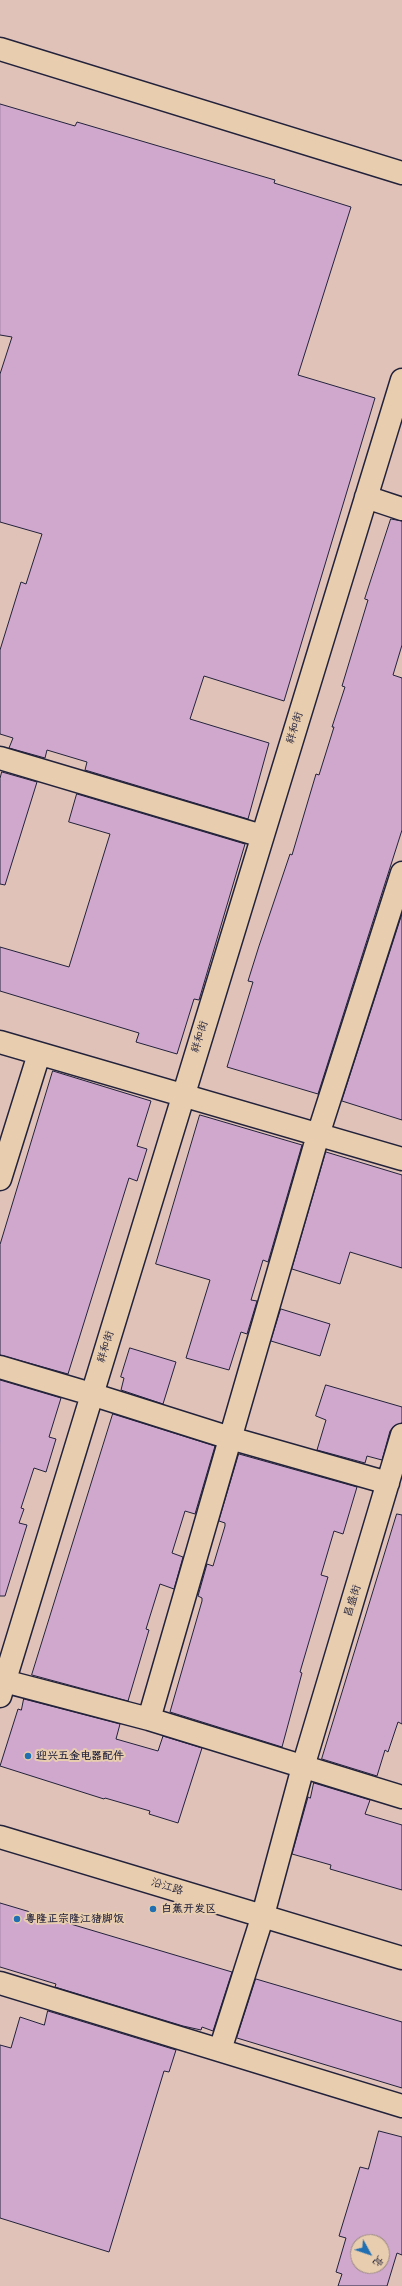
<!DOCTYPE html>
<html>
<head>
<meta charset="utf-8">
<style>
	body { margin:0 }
	#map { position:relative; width:402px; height:2286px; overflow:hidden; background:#e1c2b8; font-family:Pangolin,"LXGW WenKai TC",sans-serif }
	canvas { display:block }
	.north { position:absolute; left:350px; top:2234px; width:40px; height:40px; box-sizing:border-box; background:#e8cdaf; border:1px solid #998981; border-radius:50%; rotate:130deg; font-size:11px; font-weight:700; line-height:16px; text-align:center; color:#22223b }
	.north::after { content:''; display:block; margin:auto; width:14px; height:18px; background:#1f6fb2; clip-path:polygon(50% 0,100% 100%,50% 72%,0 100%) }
</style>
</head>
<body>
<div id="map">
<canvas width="402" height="2286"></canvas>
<div class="north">北</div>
</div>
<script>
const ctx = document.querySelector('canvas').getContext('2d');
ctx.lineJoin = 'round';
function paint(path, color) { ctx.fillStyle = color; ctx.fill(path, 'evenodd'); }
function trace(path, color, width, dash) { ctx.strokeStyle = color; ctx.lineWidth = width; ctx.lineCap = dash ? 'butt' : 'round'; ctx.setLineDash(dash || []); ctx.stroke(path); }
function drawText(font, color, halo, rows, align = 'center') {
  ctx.font = font + ' Pangolin,"LXGW WenKai TC",sans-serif'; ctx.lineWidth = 4; ctx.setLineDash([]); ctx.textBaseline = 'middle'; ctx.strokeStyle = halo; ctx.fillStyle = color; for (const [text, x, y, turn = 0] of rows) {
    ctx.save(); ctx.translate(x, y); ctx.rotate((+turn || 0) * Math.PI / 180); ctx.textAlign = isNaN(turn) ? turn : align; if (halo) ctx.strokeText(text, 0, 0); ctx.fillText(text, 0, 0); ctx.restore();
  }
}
const building = new Path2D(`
	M 0,104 L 75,126 L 77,122 L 155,145 L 275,180 L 274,183 L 351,207 L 298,375 L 375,398 L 284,701 L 204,676 L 190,719 L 269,743 L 248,819 L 85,770 L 87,762 L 47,750 L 45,758 L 9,748 L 13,738 L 0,734 L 0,650 L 21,582 L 26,584 L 42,534 L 0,522 L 0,374 L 12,337 L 0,335 Z
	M 391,519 L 402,521 L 402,645 L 393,675 L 402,678 L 402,830 L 318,1094 L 227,1067 L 253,982 L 248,981 L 259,946 L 290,854 L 292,855 L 316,774 L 319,775 L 334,727 L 332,727 L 345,687 L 342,686 L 368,600 L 365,599 Z
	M 2,772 L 37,782 L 5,885 L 0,884 L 0,779 Z
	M 77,794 L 245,844 L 199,1000 L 194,999 L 177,1054 L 136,1042 L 139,1033 L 0,991 L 0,947 L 69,967 L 110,834 L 69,822 Z
	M 402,914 L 402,1120 L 342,1101 Z
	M 53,1071 L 151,1101 L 137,1146 L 147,1149 L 137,1181 L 129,1178 L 68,1374 L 0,1355 L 0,1245 Z
	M 200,1115 L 302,1145 L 268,1262 L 263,1260 L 251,1300 L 257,1301 L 247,1334 L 241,1332 L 229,1370 L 186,1358 L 210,1280 L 156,1264 Z
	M 326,1152 L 402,1175 L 402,1268 L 350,1252 L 340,1284 L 292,1269 Z
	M 281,1309 L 330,1324 L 320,1356 L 271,1341 Z
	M 130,1348 L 176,1362 L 163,1404 L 121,1390 L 124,1378 L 121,1377 Z
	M 0,1380 L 61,1398 L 49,1437 L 56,1439 L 46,1472 L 34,1468 L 21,1508 L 24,1509 L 19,1523 L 27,1525 L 5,1596 L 0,1596 Z
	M 326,1385 L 402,1407 L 402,1423 L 394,1426 L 390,1431 L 382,1460 L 367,1456 L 365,1463 L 317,1450 L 326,1420 L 316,1416 Z
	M 113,1414 L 215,1446 L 195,1514 L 185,1511 L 172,1553 L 183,1557 L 174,1589 L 160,1584 L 146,1629 L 149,1630 L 128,1701 L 32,1675 Z
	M 239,1454 L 357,1487 L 343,1534 L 334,1531 L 321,1575 L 328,1577 L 300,1672 L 302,1673 L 282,1747 L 170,1712 L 202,1601 L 202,1598 L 198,1596 L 207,1564 L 213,1566 L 225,1526 L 225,1523 L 219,1521 Z
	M 397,1514 L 402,1515 L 402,1724 L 398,1722 L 388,1752 L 385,1750 L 377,1776 L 322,1759 Z
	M 24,1699 L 120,1724 L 116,1739 L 158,1751 L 163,1736 L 202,1748 L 178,1823 L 149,1814 L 150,1811 L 105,1798 L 104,1799 L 0,1766 L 18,1709 L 21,1710 Z
	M 314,1783 L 370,1800 L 365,1814 L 402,1825 L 402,1890 L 330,1869 L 331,1865 L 292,1854 L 308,1797 L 310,1798 Z
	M 0,1903 L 232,1972 L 213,2031 L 202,2027 L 201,2030 L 183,2026 L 55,1987 L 56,1984 L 0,1967 Z
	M 256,1979 L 402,2022 L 402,2088 L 237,2038 Z
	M 48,2011 L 176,2050 L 169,2072 L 164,2071 L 109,2252 L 0,2218 L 0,2045 L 11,2048 L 20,2017 L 44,2025 Z
	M 379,2131 L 402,2137 L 402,2255 L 397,2253 L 387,2286 L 338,2286 L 342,2274 L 336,2272 L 346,2238 L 339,2236 L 360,2167 L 368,2169 ZM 358,2242 L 382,2242 L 382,2266 L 358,2266 Z`);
paint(building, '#d0a8ce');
trace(building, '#22223b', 1);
const minor = new Path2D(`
	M 0,49 L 402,173
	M 366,497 L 402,509
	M 0,758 L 262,836
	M 0,1042 L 402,1159
	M 0,1179 L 39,1054
	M 0,1367 L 91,1394 L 230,1438 L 388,1483
	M 0,1680 L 149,1719 L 402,1797
	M 0,1696 L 402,380
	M 149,1719 L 318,1135 L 402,873
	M 0,1837 L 402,1958
	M 0,1983 L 402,2106
	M 220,2050 L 263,1915 L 303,1767 L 402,1435`);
trace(minor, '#22223b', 25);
trace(minor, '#e8cdaf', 22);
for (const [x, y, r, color] of [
	[28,1756,4,"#1f6fb2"],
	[153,1909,4,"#1f6fb2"],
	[17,1919,4,"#1f6fb2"]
]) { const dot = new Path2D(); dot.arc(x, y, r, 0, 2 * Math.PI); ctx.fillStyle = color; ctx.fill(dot); trace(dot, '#e8cdaf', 1.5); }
drawText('11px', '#22223b', '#e8cdaf', [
	["祥和街",295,728,-73],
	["祥和街",200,1037,-73],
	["祥和街",106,1347,-73],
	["昌盛街",353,1601,-73],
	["沿江路",167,1887,17]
]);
drawText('bold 11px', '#22223b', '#e8cdaf', [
	["迎兴五金电器配件",36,1756],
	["白蕉开发区",161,1909],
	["粤隆正宗隆江猪脚饭",25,1919]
], 'left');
</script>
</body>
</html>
